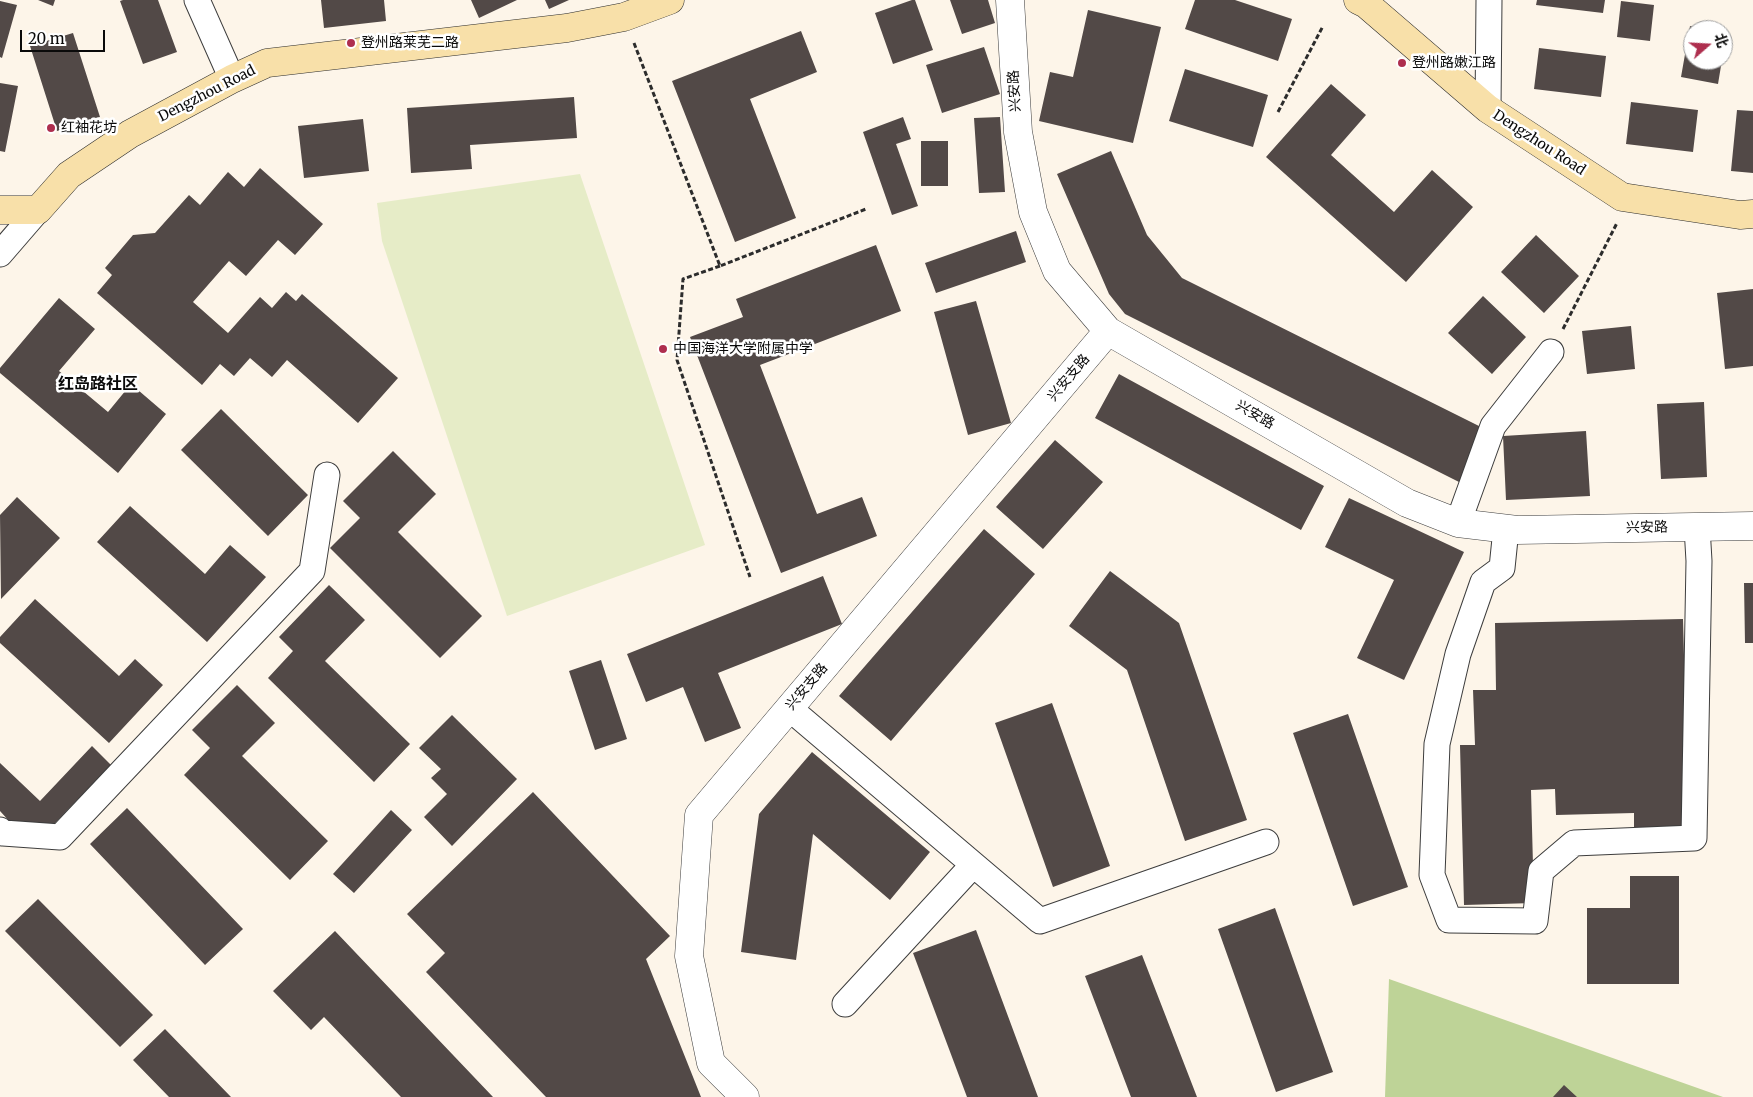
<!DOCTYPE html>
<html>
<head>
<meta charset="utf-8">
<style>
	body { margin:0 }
	#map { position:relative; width:1753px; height:1097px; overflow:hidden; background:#fdf5e9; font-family:Merriweather,"Noto Sans SC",serif }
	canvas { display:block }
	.north { position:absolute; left:1683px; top:20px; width:50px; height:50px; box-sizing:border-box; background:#fff; border:1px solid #9d9d9d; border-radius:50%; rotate:71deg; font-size:14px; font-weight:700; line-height:20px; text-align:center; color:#0a0a0a }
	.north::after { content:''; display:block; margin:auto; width:18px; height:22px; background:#ae2e4e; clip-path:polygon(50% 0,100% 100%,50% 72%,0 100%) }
	.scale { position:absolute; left:20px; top:30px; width:85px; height:22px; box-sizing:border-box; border:2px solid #0a0a0a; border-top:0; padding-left:6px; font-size:15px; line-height:18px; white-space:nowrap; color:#0a0a0a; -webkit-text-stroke:4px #fff; paint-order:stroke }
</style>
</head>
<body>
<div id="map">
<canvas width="1753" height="1097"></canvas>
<div class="north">北</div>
<div class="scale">20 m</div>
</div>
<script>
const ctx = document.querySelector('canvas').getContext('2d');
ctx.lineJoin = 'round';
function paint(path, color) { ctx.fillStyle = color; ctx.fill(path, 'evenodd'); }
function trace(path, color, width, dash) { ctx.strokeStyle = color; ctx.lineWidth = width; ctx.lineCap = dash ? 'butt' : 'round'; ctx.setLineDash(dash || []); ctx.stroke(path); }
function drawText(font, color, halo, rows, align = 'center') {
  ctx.font = font + ' Merriweather,"Noto Sans SC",serif'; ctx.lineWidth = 5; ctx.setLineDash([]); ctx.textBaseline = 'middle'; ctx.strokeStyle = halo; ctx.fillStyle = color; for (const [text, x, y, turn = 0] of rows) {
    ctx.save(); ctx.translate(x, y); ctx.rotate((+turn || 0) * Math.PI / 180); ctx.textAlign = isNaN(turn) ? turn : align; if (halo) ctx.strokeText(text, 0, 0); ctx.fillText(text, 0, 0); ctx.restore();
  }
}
paint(new Path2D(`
	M 1389,979 L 1723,1097 L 1385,1097 Z`), '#bed397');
paint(new Path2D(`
	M 580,174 L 705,545 L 507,616 L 382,241 L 377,203 Z`), '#e6ecc7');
paint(new Path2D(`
	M 38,0 L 55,0 L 53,6 Z
	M 123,0 L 158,0 L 177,52 L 143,64 L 120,1 Z
	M 321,0 L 384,0 L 386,21 L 324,28 Z
	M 471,0 L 517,0 L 479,18 Z
	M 545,0 L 569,0 L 549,9 Z
	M 912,0 L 915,0 L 933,50 L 893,64 L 875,13 Z
	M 950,0 L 988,0 L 995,23 L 962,34 Z
	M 1195,0 L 1235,0 L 1292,19 L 1278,61 L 1185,29 Z
	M 1537,0 L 1605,0 L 1603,13 L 1536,5 Z
	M 0,1 L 17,5 L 2,58 L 0,57 Z
	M 1621,1 L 1654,5 L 1650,41 L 1617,37 Z
	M 1088,10 L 1161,27 L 1133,143 L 1039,121 L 1050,72 L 1073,77 Z
	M 1690,26 L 1709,29 L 1693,30 L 1693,60 L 1722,60 L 1718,84 L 1681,77 Z
	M 801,31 L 817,72 L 750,99 L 796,218 L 735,242 L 672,81 Z
	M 1723,31 L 1727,32 L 1724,50 L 1723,50 Z
	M 73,33 L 100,117 L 57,131 L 30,46 Z
	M 984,47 L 1000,94 L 942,113 L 926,65 Z
	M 1539,48 L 1606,56 L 1601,97 L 1534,89 Z
	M 1185,69 L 1268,95 L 1253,147 L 1169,121 Z
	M 0,83 L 18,86 L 5,152 L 0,151 Z
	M 1331,84 L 1366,115 L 1331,155 L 1394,212 L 1432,170 L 1473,207 L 1406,282 L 1266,157 Z
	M 574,97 L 577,138 L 470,145 L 472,169 L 411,173 L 407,108 Z
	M 1631,102 L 1698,110 L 1693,152 L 1626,144 Z
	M 1737,110 L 1753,111 L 1753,173 L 1731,171 Z
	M 903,117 L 911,139 L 896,144 L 918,206 L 892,215 L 863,132 Z
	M 1000,117 L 1005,192 L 979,193 L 974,118 Z
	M 363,119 L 369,171 L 304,178 L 298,126 Z
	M 921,141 L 948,141 L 948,186 L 921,186 Z
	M 1111,151 L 1147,235 L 1182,278 L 1485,429 L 1459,482 L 1125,314 L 1109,294 L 1057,174 Z
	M 260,168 L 323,224 L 295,255 L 278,240 L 246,276 L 229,261 L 193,302 L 228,333 L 260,297 L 272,308 L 286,292 L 296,301 L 302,294 L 398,378 L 358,423 L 287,360 L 272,377 L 250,358 L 234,376 L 220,364 L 202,385 L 97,293 L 112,275 L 105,268 L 133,235 L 155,233 L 189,195 L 200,205 L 228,172 L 244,187 Z
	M 1016,231 L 1026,262 L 936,293 L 925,263 Z
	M 1536,235 L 1579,276 L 1544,313 L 1501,272 Z
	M 876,245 L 901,311 L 760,365 L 817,514 L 862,497 L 877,536 L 781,573 L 690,337 L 743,317 L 736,299 Z
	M 1753,289 L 1753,366 L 1725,369 L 1717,293 Z
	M 1483,296 L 1526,337 L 1492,374 L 1448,333 Z
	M 59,298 L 95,329 L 59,371 L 108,412 L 131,384 L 166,414 L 118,473 L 0,373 L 0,368 Z
	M 976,301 L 1011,423 L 968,435 L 934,312 Z
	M 1631,326 L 1635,369 L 1587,374 L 1582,331 Z
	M 1119,374 L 1324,486 L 1301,530 L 1095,418 Z
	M 1704,402 L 1707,477 L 1661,479 L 1657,404 Z
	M 221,409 L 308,495 L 268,536 L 181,450 Z
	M 1586,431 L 1590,496 L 1506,500 L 1503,436 Z
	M 1055,440 L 1103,482 L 1043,549 L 996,507 Z
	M 393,451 L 436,494 L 398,532 L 482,616 L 440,658 L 330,548 L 360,518 L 343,501 Z
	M 17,497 L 60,538 L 1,599 L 0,515 Z
	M 1349,498 L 1464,552 L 1404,680 L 1357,658 L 1394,580 L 1325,547 Z
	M 130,506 L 205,574 L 230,545 L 266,577 L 207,642 L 97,542 Z
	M 984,529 L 1035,574 L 891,741 L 839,696 Z
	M 1110,571 L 1179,623 L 1247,820 L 1185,841 L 1127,670 L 1069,626 Z
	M 823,576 L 842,624 L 718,673 L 741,728 L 705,742 L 683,687 L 646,702 L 627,654 Z
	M 1744,583 L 1753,583 L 1753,643 L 1745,643 Z
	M 329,585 L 365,620 L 325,661 L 410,744 L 374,782 L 268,678 L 293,651 L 279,637 Z
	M 35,599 L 119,676 L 135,659 L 163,685 L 109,743 L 0,643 L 0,637 Z
	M 1683,619 L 1689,837 L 1634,839 L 1634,813 L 1556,815 L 1555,789 L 1531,790 L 1534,903 L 1464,905 L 1460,745 L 1475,745 L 1473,690 L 1496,690 L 1495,623 Z
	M 601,660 L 627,739 L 595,750 L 569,671 Z
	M 237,685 L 275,723 L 242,756 L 328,841 L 290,880 L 184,775 L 210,748 L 192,730 Z
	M 1052,703 L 1110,866 L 1053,887 L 995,723 Z
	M 1348,714 L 1408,887 L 1353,906 L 1293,733 Z
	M 452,715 L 517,779 L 452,846 L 424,817 L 447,794 L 431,778 L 441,769 L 419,748 Z
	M 92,746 L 111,765 L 54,824 L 10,822 L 0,811 L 0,763 L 40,801 Z
	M 812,752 L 930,852 L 890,900 L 813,834 L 796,960 L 741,952 L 759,814 Z
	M 533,792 L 670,936 L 646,959 L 701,1097 L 546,1097 L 426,972 L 445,953 L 407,914 Z
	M 127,808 L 243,929 L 205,965 L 90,844 Z
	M 391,810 L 412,830 L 354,893 L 333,874 Z
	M 1630,876 L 1679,876 L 1679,984 L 1587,984 L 1587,908 L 1630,908 Z
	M 38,899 L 153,1015 L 120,1047 L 5,931 Z
	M 1275,908 L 1333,1072 L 1276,1092 L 1218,929 Z
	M 976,930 L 1038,1097 L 967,1097 L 913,953 Z
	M 335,931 L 493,1097 L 401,1097 L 324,1017 L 311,1030 L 273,991 Z
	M 1142,955 L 1197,1097 L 1131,1097 L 1085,976 Z
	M 165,1029 L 231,1097 L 169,1097 L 133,1060 Z
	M 1564,1085 L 1577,1097 L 1553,1097 Z`), '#524947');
const minor = new Path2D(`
	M 197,0 L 232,79
	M 1488,109 L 1489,0
	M 0,254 L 38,210
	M 1458,523 L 1493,426 L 1551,352
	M 1506,529 L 1502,568 L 1483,582 L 1458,654 L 1437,744 L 1432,875 L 1449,920 L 1535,921 L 1541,871 L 1574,843 L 1694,838 L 1699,561 L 1697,527
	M 789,708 L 1040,921 L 1266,842
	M 0,830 L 3,833 L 60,837 L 312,571 L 327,475
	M 845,1004 L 973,865`);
const tertiary = new Path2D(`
	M 1010,0 L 1018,132 L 1033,212 L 1057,271 L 1108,331 L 1407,503 L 1458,523 L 1517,530 L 1753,526
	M 745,1097 L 711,1063 L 689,956 L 699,815 L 1108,331`);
const secondary = new Path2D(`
	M 1358,0 L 1366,4 L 1488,109 L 1622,197 L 1740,215 L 1753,214
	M 0,210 L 38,210 L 69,175 L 130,134 L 232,79 L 267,63 L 567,28 L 624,17 L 670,0`);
trace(minor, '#3d3d3d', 27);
trace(tertiary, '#3d3d3d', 29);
trace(secondary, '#2c2c2c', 29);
trace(new Path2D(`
	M 634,43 L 720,266 L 866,209
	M 1278,112 L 1323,26
	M 720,266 L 683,279 L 677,360 L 750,577
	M 1563,329 L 1617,223`), '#2c2c2c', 3, [5, 2.5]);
trace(minor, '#fff', 25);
trace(tertiary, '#fff', 28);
trace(secondary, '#f8e0a9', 28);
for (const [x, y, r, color] of [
	[351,43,5,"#ae2e4e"],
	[1402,63,5,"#ae2e4e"],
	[51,128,5,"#ae2e4e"],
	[663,349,5,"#ae2e4e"]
]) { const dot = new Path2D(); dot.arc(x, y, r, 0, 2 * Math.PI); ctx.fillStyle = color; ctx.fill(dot); trace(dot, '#fff', 2); }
drawText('14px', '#0a0a0a', '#fff', [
	["登州路莱芜二路",361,43],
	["登州路嫩江路",1412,63],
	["红袖花坊",61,128],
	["中国海洋大学附属中学",673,349]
], 'left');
drawText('14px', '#0a0a0a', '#fff', [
	["兴安路",1015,91,-93],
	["Dengzhou Road",207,94,-27],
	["Dengzhou Road",1539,143,33],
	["兴安支路",1069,378,-50],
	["兴安路",1255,415,30],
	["兴安路",1647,528,-1],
	["兴安支路",807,687,-50]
]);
drawText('bold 16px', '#0a0a0a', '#fff', [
	["红岛路社区",98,384]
]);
</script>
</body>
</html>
